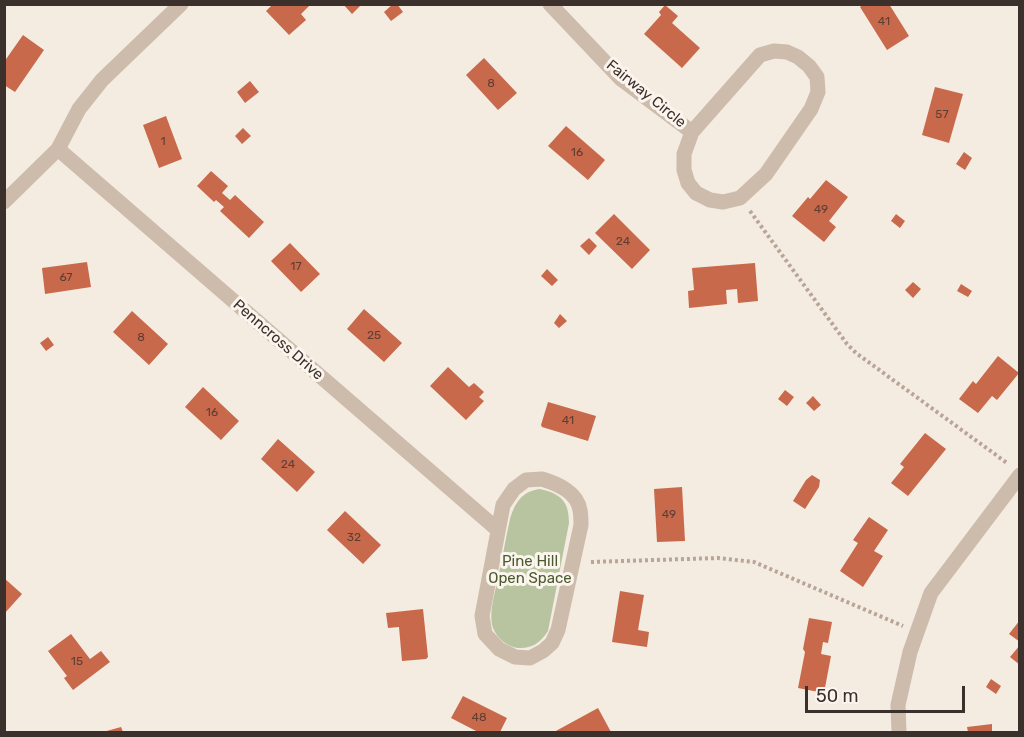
<!DOCTYPE html>
<html>
<head>
<meta charset="utf-8">
<style>
	body { margin:0 }
	#map { position:relative; width:1024px; height:737px; overflow:hidden; background:#f4ebe1; font-family:Rubik,sans-serif }
	canvas { display:block }
	.frame { position:absolute; inset:0; border:6px solid #3b302b; pointer-events:none }
	.scale { position:absolute; left:805px; top:686px; width:160px; height:27px; box-sizing:border-box; border:3px solid #3b302b; border-top:0; padding-left:8px; font-size:18px; line-height:21px; white-space:nowrap; color:#3b302b; -webkit-text-stroke:4px #fbf5ee; paint-order:stroke }
</style>
</head>
<body>
<div id="map">
<canvas width="1024" height="737"></canvas>
<div class="frame"></div>
<div class="scale">50 m</div>
</div>
<script>
const ctx = document.querySelector('canvas').getContext('2d');
ctx.lineJoin = 'round';
function paint(path, color) { ctx.fillStyle = color; ctx.fill(path, 'evenodd'); }
function trace(path, color, width, dash) { ctx.strokeStyle = color; ctx.lineWidth = width; ctx.lineCap = dash ? 'butt' : 'round'; ctx.setLineDash(dash || []); ctx.stroke(path); }
function drawText(font, color, halo, rows, align = 'center') {
  ctx.font = font + ' Rubik,sans-serif'; ctx.lineWidth = 6; ctx.setLineDash([]); ctx.textBaseline = 'middle'; ctx.strokeStyle = halo; ctx.fillStyle = color; for (const [text, x, y, turn = 0] of rows) {
    ctx.save(); ctx.translate(x, y); ctx.rotate((+turn || 0) * Math.PI / 180); ctx.textAlign = isNaN(turn) ? turn : align; if (halo) ctx.strokeText(text, 0, 0); ctx.fillText(text, 0, 0); ctx.restore();
  }
}
paint(new Path2D(`
	M 540,489 C 561,494 569,501 569,523 L 548,631 C 541,642 532,649 518,648 C 507,647 497,638 493,628 C 488,612 496,590 499,573 C 503,555 506,537 510,519 C 515,503 522,491 540,489 Z`), '#b8c4a0');
paint(new Path2D(`
	M 273,4 L 311,4 L 301,14 L 306,20 L 289,35 L 266,11 Z
	M 343,4 L 362,4 L 352,14 Z
	M 393,4 L 397,4 L 403,12 L 391,21 L 384,12 Z
	M 864,4 L 889,4 L 909,36 L 887,50 L 860,7 Z
	M 665,5 L 678,16 L 672,23 L 700,48 L 682,68 L 644,34 L 661,15 L 659,12 Z
	M 23,35 L 44,50 L 15,92 L 4,85 L 4,62 Z
	M 484,58 L 517,93 L 498,110 L 466,75 Z
	M 250,81 L 259,92 L 245,103 L 237,92 Z
	M 935,87 L 963,94 L 949,143 L 922,135 Z
	M 166,116 L 182,159 L 159,168 L 143,125 Z
	M 566,126 L 605,160 L 588,180 L 548,146 Z
	M 243,128 L 251,136 L 242,144 L 235,136 Z
	M 964,152 L 972,158 L 965,170 L 956,164 Z
	M 211,171 L 228,186 L 222,193 L 230,200 L 235,195 L 264,222 L 249,238 L 220,211 L 224,207 L 216,200 L 214,202 L 197,186 Z
	M 826,180 L 848,197 L 829,221 L 836,227 L 824,242 L 792,216 L 808,197 L 810,199 Z
	M 614,214 L 650,250 L 632,269 L 595,233 Z
	M 896,214 L 905,221 L 900,228 L 891,221 Z
	M 589,238 L 597,246 L 589,255 L 580,246 Z
	M 290,243 L 320,274 L 301,292 L 271,261 Z
	M 87,262 L 91,287 L 45,294 L 42,268 Z
	M 755,263 L 758,301 L 738,303 L 737,289 L 726,290 L 727,304 L 689,308 L 688,291 L 694,290 L 692,268 Z
	M 547,269 L 558,280 L 552,286 L 541,276 Z
	M 913,282 L 921,289 L 913,298 L 905,290 Z
	M 961,284 L 972,291 L 968,297 L 957,291 Z
	M 364,309 L 402,343 L 384,362 L 347,329 Z
	M 132,311 L 168,344 L 149,365 L 113,332 Z
	M 560,314 L 567,321 L 559,328 L 554,323 Z
	M 48,337 L 54,345 L 46,351 L 40,343 Z
	M 998,356 L 1019,373 L 997,400 L 992,396 L 978,413 L 959,399 L 973,381 L 976,384 Z
	M 448,367 L 469,387 L 474,383 L 484,392 L 479,397 L 484,401 L 466,420 L 430,386 Z
	M 203,387 L 239,421 L 221,440 L 185,407 Z
	M 785,390 L 794,397 L 787,406 L 778,399 Z
	M 813,396 L 821,405 L 814,411 L 806,403 Z
	M 548,402 L 596,416 L 588,441 L 542,427 L 541,425 Z
	M 925,433 L 946,449 L 908,496 L 891,483 L 904,467 L 900,464 Z
	M 278,439 L 315,472 L 297,492 L 261,459 Z
	M 812,475 L 820,480 L 819,487 L 805,509 L 793,501 L 806,480 Z
	M 682,487 L 685,541 L 657,542 L 654,489 Z
	M 345,511 L 381,545 L 363,564 L 327,530 Z
	M 869,517 L 888,530 L 874,551 L 883,556 L 863,587 L 840,571 L 858,543 L 853,540 Z
	M 4,578 L 22,594 L 4,614 Z
	M 620,591 L 644,595 L 638,630 L 649,632 L 647,647 L 612,642 Z
	M 423,609 L 428,657 L 426,659 L 402,661 L 399,627 L 388,628 L 386,613 Z
	M 809,618 L 832,622 L 828,643 L 823,642 L 821,654 L 831,656 L 824,693 L 798,688 L 805,652 L 803,649 Z
	M 1020,620 L 1020,642 L 1009,634 Z
	M 71,634 L 90,659 L 101,651 L 110,662 L 73,690 L 64,678 L 67,676 L 48,651 Z
	M 1020,645 L 1020,665 L 1010,657 Z
	M 991,679 L 1001,686 L 996,694 L 986,687 Z
	M 463,696 L 507,718 L 500,732 L 478,732 L 451,718 Z
	M 598,708 L 611,732 L 554,732 Z
	M 992,724 L 992,732 L 968,732 L 967,727 Z
	M 121,727 L 123,732 L 103,732 Z`), '#c8694b');
trace(new Path2D(`
	M 750,211 L 847,344 L 856,353 L 1007,463
	M 591,562 L 718,558 L 754,562 L 903,626`), '#b9a596', 4, [3, 3]);
trace(new Path2D(`
	M 550,4 L 621,79 L 692,132
	M 774,51 L 787,52 L 798,57 L 809,66 L 817,77 L 818,92 L 811,109 L 766,174 L 740,198 L 723,202 L 710,200 L 696,193 L 688,183 L 684,170 L 684,154 L 692,132 L 760,55 Z
	M 58,149 L 498,530
	M 4,202 L 58,149 L 79,109 L 102,80 L 181,4
	M 542,479 C 558,484 577,492 580,510 C 581,515 581,521 581,525 L 558,630 L 552,643 L 543,651 L 530,658 L 515,657 L 499,649 L 485,634 L 482,616 L 503,505 L 514,489 L 526,480 Z
	M 899,732 L 898,705 L 910,652 L 931,593 L 1020,475`), '#cdbbac', 15);
drawText('12px', '#5e3e33', null, [
	["41",884,22],
	["8",491,84],
	["57",942,115],
	["1",163,142],
	["16",577,153],
	["49",821,210],
	["24",623,242],
	["17",296,267],
	["67",66,278],
	["25",374,336],
	["8",141,338],
	["16",212,413],
	["41",568,421],
	["24",288,465],
	["49",669,515],
	["32",354,538],
	["15",77,662],
	["48",479,718]
]);
drawText('15px', '#3b302b', '#fbf5ee', [
	["Fairway Circle",646,94,39],
	["Penncross Drive",278,340,41]
]);
drawText('15px', '#4a5a2e', '#fbf5ee', [
	["Pine Hill",530,562],
	["Open Space",530,579]
]);
</script>
</body>
</html>
